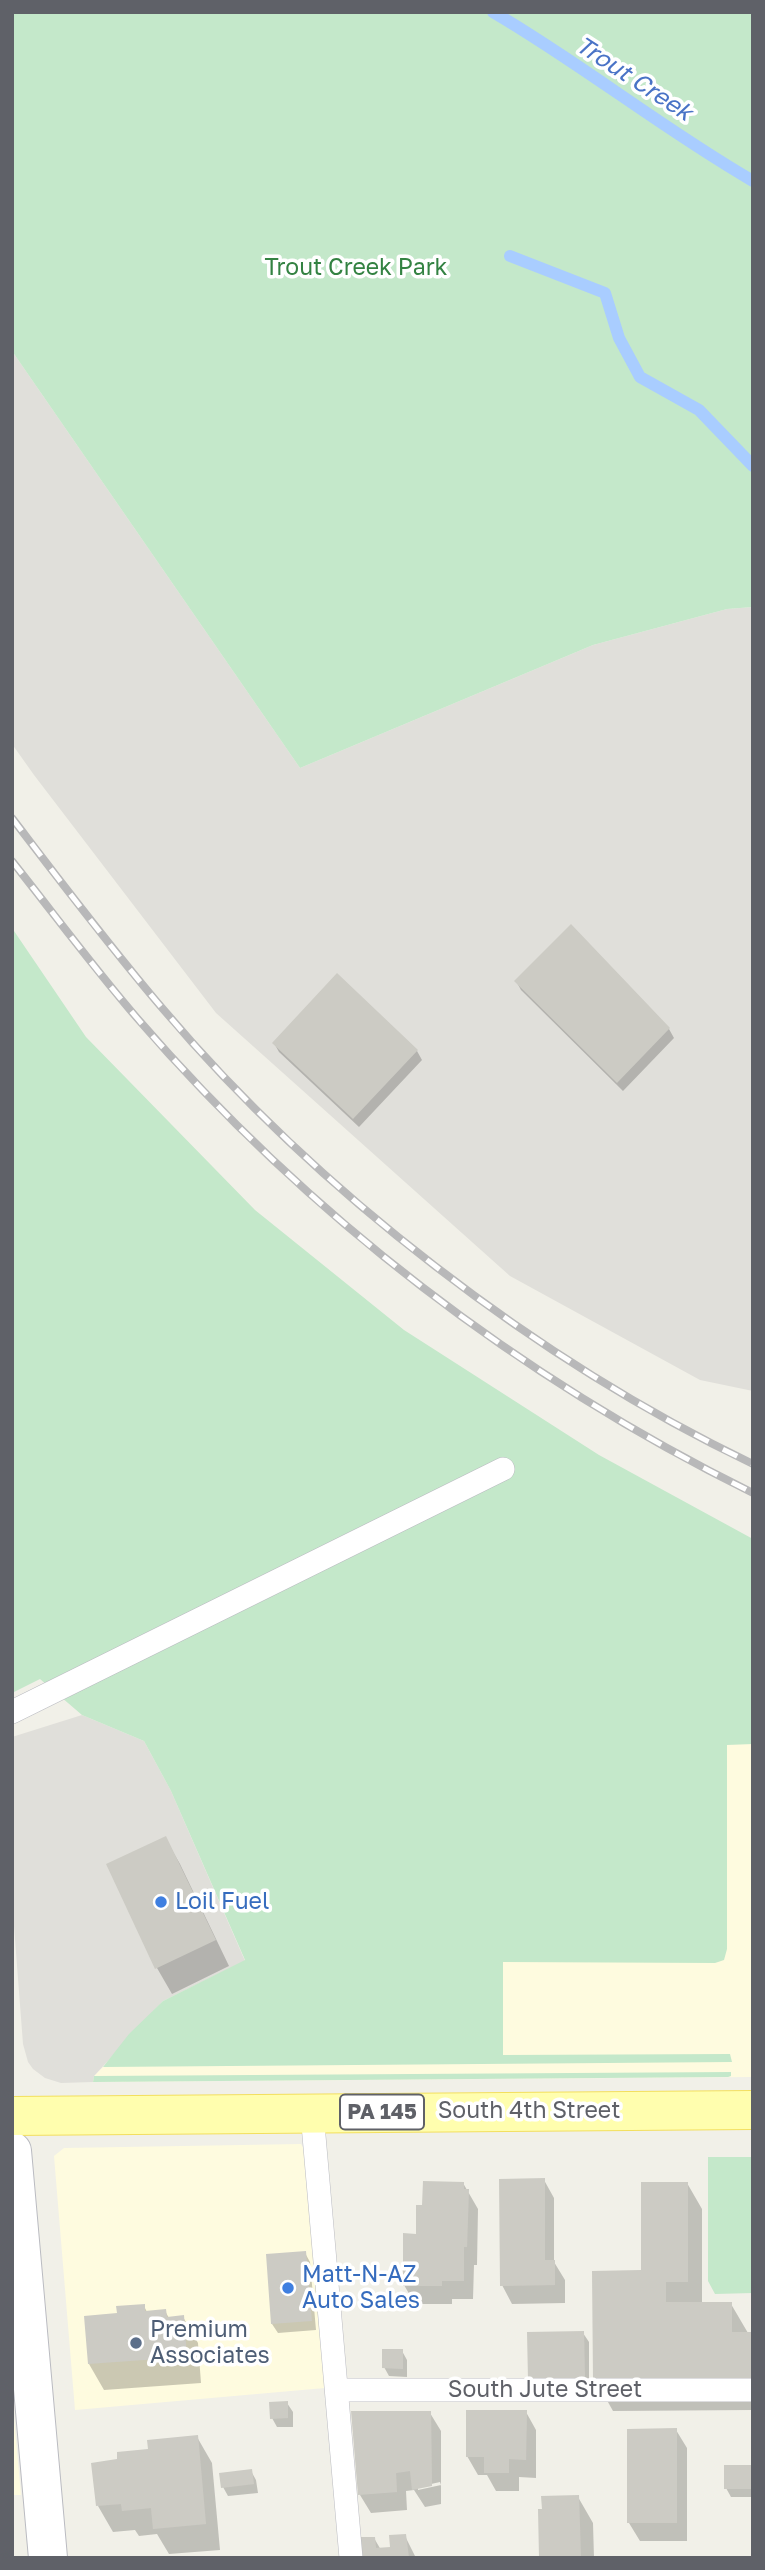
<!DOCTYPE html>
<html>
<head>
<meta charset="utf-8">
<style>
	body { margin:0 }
	#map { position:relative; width:765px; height:2570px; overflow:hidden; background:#f1f0e8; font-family:"Golos Text",sans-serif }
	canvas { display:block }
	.frame { position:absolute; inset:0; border:14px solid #5f6168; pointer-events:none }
</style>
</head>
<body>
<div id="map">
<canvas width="765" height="2570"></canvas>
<div class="frame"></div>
</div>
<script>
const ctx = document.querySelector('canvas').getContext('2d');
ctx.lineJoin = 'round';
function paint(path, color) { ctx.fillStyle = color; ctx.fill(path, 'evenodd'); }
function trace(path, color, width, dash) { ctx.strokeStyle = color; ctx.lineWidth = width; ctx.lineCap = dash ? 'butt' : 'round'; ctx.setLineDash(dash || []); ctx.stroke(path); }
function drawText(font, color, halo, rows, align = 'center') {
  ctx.font = font + ' "Golos Text",sans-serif'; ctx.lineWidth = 7; ctx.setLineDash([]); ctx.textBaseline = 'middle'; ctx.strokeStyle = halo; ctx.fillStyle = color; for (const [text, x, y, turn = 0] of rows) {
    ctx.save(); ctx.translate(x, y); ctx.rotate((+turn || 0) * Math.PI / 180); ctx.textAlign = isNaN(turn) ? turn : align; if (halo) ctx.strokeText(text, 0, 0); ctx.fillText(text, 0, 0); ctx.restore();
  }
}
paint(new Path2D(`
	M 753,1694 L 753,2077 L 93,2082 L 94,2076 L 103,2067 Z
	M 301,2144 L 305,2151 L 325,2388 L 75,2410 L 54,2156 L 64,2148 Z
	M 12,2396 L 21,2495 L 12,2495 Z`), '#fefbdf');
paint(new Path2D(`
	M 12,351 L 300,768 L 593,645 L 727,609 L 753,607 L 753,1391 L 700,1380 L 510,1276 L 216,1013 L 34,775 L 12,744 Z
	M 82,1715 L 144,1741 L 171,1791 L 245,1961 L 163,2001 L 94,2076 L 93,2082 L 61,2083 L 45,2078 L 33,2069 L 28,2062 L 23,2044 L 12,1900 L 12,1737 Z`), '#e0dfda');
paint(new Path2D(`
	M 12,12 L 753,12 L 753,607 L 727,609 L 593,645 L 300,768 L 12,351 Z
	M 12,928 L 86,1037 L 255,1210 L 404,1330 L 599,1455 L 753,1539 L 753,1744 L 727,1745 L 727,1949 L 724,1960 L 715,1963 L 503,1962 L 503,2055 L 730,2054 L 732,2062 L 103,2067 L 129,2034 L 163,2001 L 245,1960 L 171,1791 L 144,1741 L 82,1715 L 40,1679 L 12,1693 Z
	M 731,2072 L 731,2076 L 728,2077 L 93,2082 L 94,2076 Z
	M 708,2157 L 753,2157 L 753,2293 L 715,2294 L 708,2281 Z`), '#c4e8ca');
paint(new Path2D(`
	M 516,981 L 669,1029 L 674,1038 L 623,1091 L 521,990 Z
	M 274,1043 L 417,1051 L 422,1060 L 359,1127 L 279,1052 Z
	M 165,1838 L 180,1864 L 229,1966 L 172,1994 L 157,1968 Z
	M 544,2180 L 554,2198 L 554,2262 L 565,2280 L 565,2303 L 512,2304 L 502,2285 Z
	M 463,2183 L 478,2209 L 477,2265 L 474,2265 L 473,2299 L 452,2299 L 452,2304 L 415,2304 L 404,2285 L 424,2207 Z
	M 687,2183 L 702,2209 L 702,2304 L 731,2304 L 748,2333 L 753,2334 L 753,2410 L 613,2411 L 595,2379 L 643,2271 Z
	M 305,2253 L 310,2262 L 316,2330 L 278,2333 L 272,2324 Z
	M 144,2306 L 147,2312 L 165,2311 L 169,2318 L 183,2317 L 198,2343 L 201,2383 L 104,2390 L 89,2364 L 119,2315 Z
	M 583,2333 L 589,2342 L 589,2388 L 535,2389 Z
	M 402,2351 L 407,2360 L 407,2377 L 389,2376 L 384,2367 Z
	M 287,2403 L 293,2412 L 293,2427 L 277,2427 L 272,2418 Z
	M 526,2412 L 536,2430 L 536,2478 L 519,2477 L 519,2491 L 496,2491 L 487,2475 L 478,2475 L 467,2456 Z
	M 353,2413 L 430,2413 L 441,2431 L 441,2504 L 425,2507 L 414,2490 L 406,2491 L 407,2510 L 371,2513 L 360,2495 ZM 440,2482 L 441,2485 L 418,2490 L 418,2487 Z
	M 676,2430 L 687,2448 L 687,2541 L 640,2541 L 629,2523 Z
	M 197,2437 L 212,2463 L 220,2550 L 169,2554 L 157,2534 L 139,2536 L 135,2530 L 113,2532 L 98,2506 L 119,2460 Z
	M 753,2467 L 753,2497 L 731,2497 L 726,2488 Z
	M 251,2471 L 256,2480 L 258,2493 L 228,2496 L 223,2487 Z
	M 578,2497 L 593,2523 L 594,2558 L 541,2558 Z
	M 405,2536 L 416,2558 L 357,2558 L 374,2538 L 381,2550 L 391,2549 Z`), '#0003');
trace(new Path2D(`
	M 493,12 C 582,64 663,129 753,181
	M 510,256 L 605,293 L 619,338 L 640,377 L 699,410 L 753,466`), '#a9cdff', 12);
paint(new Path2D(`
	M 571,924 L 670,1028 L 617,1083 L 514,981 Z
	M 337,973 L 418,1050 L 353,1119 L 272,1043 Z
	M 166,1836 L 216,1940 L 155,1969 L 106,1864 Z
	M 545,2178 L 545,2260 L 555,2260 L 555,2285 L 500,2286 L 499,2179 Z
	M 423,2181 L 464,2182 L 464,2189 L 469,2189 L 467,2247 L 464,2247 L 464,2281 L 442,2281 L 442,2286 L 403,2286 L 403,2233 L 416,2234 L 416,2205 L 422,2205 Z
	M 641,2182 L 688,2182 L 688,2282 L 666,2282 L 666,2302 L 732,2302 L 732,2332 L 753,2332 L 753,2378 L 593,2380 L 592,2271 L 641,2270 Z
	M 306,2251 L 312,2321 L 271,2324 L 266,2254 Z
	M 145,2304 L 145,2311 L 166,2309 L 167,2317 L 184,2315 L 187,2357 L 88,2364 L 84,2316 L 117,2313 L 116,2306 Z
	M 584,2331 L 585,2379 L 528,2380 L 527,2332 Z
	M 382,2349 L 403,2349 L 403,2369 L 382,2368 Z
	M 288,2401 L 288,2418 L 270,2419 L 269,2402 Z
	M 466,2410 L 527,2410 L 526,2460 L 509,2459 L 509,2473 L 484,2473 L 484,2457 L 466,2457 Z
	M 351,2411 L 431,2411 L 432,2486 L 412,2490 L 410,2471 L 396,2473 L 397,2492 L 358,2495 Z
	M 677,2428 L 677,2523 L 627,2523 L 627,2429 Z
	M 198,2435 L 206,2524 L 153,2529 L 151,2508 L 122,2511 L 121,2504 L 96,2506 L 91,2463 L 117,2459 L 117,2452 L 148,2449 L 147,2440 Z
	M 724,2465 L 753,2465 L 753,2489 L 724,2489 Z
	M 252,2469 L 254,2484 L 221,2488 L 219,2473 Z
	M 579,2495 L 581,2558 L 539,2558 L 538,2509 L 542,2509 L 541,2496 Z
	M 406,2534 L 409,2558 L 355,2558 L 353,2537 L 375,2537 L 376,2548 L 390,2547 L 389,2535 Z`), '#cccbc4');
const lane = new Path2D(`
	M 12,1712 L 503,1469
	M 312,2113 L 351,2558
	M 337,2390 L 753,2390`);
const street = new Path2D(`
	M 12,2151 L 48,2558`);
const primary = new Path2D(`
	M 12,2116 L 753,2110`);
trace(lane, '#babbc1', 24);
trace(street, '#babbc1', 40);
trace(primary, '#f3df5e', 40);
trace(lane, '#fff', 23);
trace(street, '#fff', 38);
trace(primary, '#fffeae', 38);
const rail = new Path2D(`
	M 12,818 C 61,882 110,947 163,1009 C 317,1191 538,1361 753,1464
	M 12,861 C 54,914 94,968 137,1018 C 308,1216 520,1378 753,1493`);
trace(rail, '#b8b8b9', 8);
trace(rail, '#fff', 5, [16]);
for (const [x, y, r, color] of [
	[161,1902,7,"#3f7fe0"],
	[288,2288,7,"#3f7fe0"],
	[136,2343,7,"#5c6f8a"]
]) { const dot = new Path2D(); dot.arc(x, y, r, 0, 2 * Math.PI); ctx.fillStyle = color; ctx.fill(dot); trace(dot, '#fff', 2.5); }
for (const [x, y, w] of [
	[382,2112,84]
]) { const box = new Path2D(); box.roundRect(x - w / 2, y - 17.5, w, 35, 5); ctx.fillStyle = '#fff'; ctx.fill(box); trace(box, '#5f6168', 2); }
drawText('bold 21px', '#5f6168', null, [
	["PA 145",382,2112]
]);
drawText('23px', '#338242', '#fff', [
	["Trout Creek Park",356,268]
]);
drawText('23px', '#366cbe', '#fff', [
	["Loil Fuel",175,1902],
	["Matt-N-AZ",302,2275],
	["Auto Sales",302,2301]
], 'left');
drawText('23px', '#5f6168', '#fff', [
	["South 4th Street",529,2111],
	["South Jute Street",545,2390]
]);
drawText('23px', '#4e5e75', '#fff', [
	["Premium",150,2330],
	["Associates",150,2356]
], 'left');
drawText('italic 24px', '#4973c6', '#fff', [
	["Trout Creek",634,79,33]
]);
</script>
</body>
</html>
